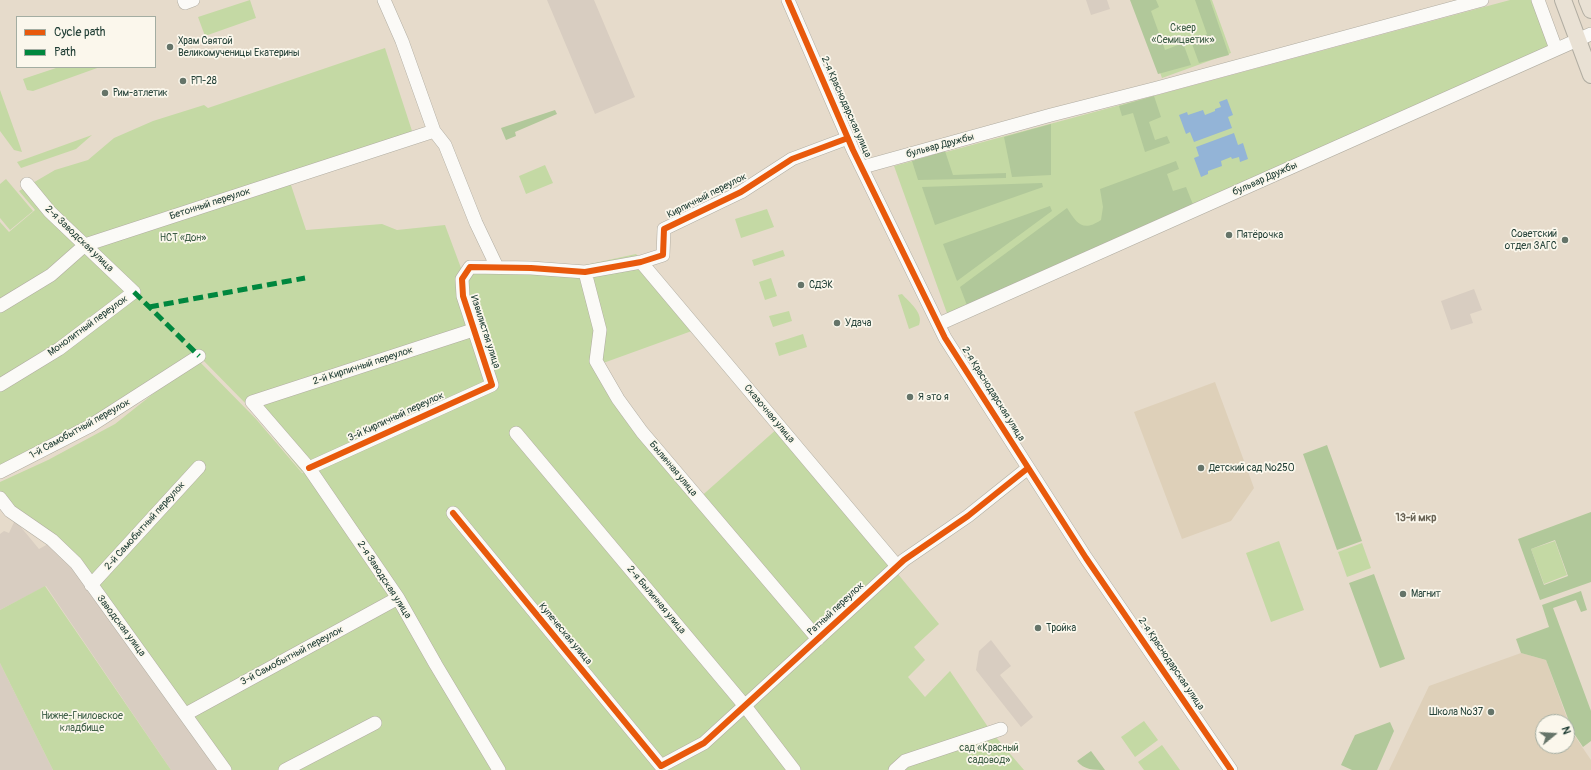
<!DOCTYPE html>
<html>
<head>
<meta charset="utf-8">
<style>
	body { margin:0 }
	#map { position:relative; width:1591px; height:770px; overflow:hidden; background:#e6dbcb; font-family:Pangolin,sans-serif }
	canvas { display:block }
	.legend { position:absolute; left:16px; top:16px; width:140px; height:52px; box-sizing:border-box; background:#fbf7ec; border:1px solid #a3ada2; margin:0; padding:5px 7px; list-style:none; font-size:12px; color:#1f3d34 }
	.legend li { display:flex; align-items:center; gap:8px; height:20px }
	.legend b { width:20px; border:1px solid #a3ada2 }
	.north { position:absolute; left:1535px; top:714px; width:40px; height:40px; box-sizing:border-box; background:#fbf7ec; border:1px solid #a3ada2; border-radius:50%; rotate:72deg; font-size:11px; font-weight:700; line-height:16px; text-align:center; color:#1f3d34 }
	.north::after { content:''; display:block; margin:auto; width:14px; height:18px; background:#657469; clip-path:polygon(50% 0,100% 100%,50% 72%,0 100%) }
</style>
</head>
<body>
<div id="map">
<canvas width="1591" height="770"></canvas>
<ul class="legend">
<li><b style="height:5px;background:#e8590c"></b>Cycle path</li>
<li><b style="height:5px;background:#00873e"></b>Path</li>
</ul>
<div class="north">N</div>
</div>
<script>
const ctx = document.querySelector('canvas').getContext('2d');
ctx.lineJoin = 'round';
function paint(path, color) { ctx.fillStyle = color; ctx.fill(path, 'evenodd'); }
function trace(path, color, width, dash) { ctx.strokeStyle = color; ctx.lineWidth = width; ctx.lineCap = dash ? 'butt' : 'round'; ctx.setLineDash(dash || []); ctx.stroke(path); }
function drawText(font, color, halo, rows, align = 'center') {
  ctx.font = font + ' Pangolin,sans-serif'; ctx.lineWidth = 3.5; ctx.setLineDash([]); ctx.textBaseline = 'middle'; ctx.strokeStyle = halo; ctx.fillStyle = color; for (const [text, x, y, turn = 0] of rows) {
    ctx.save(); ctx.translate(x, y); ctx.rotate((+turn || 0) * Math.PI / 180); ctx.textAlign = isNaN(turn) ? turn : align; if (halo) ctx.strokeText(text, 0, 0); ctx.fillText(text, 0, 0); ctx.restore();
  }
}
paint(new Path2D(`
	M 1215,382 L 1254,488 L 1231,521 L 1182,539 L 1134,412 Z
	M 1521,653 L 1546,660 L 1572,732 L 1591,760 L 1591,770 L 1389,770 L 1429,686 ZM 1543,722 L 1567,722 L 1567,746 L 1543,746 Z`), '#ded0b9');
paint(new Path2D(`
	M 547,0 L 594,0 L 635,97 L 595,114 Z
	M 1086,0 L 1107,0 L 1110,9 L 1091,15 Z
	M 1474,289 L 1482,310 L 1470,314 L 1473,323 L 1451,330 L 1441,301 Z
	M 15,520 L 39,549 L 48,544 L 77,571 L 218,770 L 171,770 L 46,586 L 0,610 L 0,534 L 4,531 L 9,533 Z
	M 991,640 L 1011,666 L 1000,675 L 1033,717 L 1021,727 L 976,670 L 979,651 Z
	M 0,663 L 53,770 L 0,770 Z`), '#d8cdc1');
paint(new Path2D(`
	M 250,0 L 256,18 L 205,36 L 198,17 Z
	M 1134,0 L 1212,0 L 1231,53 L 1162,78 Z
	M 1510,0 L 1532,0 L 1549,46 L 948,316 L 894,166 Z
	M 385,48 L 413,134 L 288,176 L 306,230 L 382,224 L 397,230 L 445,225 L 461,268 L 585,265 L 636,254 L 700,328 L 595,366 L 697,500 L 778,428 L 939,624 L 914,647 L 925,660 L 908,677 L 925,697 L 950,671 L 988,727 L 890,770 L 228,770 L 86,569 L 12,510 L 0,492 L 0,482 L 48,460 L 115,424 L 197,359 L 256,419 L 302,473 L 460,402 L 302,472 L 247,405 L 199,356 L 108,410 L 0,470 L 0,222 L 9,232 L 35,210 L 19,191 L 55,170 L 88,160 L 114,138 L 153,121 L 204,105 L 208,108 Z
	M 59,67 L 100,67 L 33,91 L 27,90 L 23,79 Z
	M 0,90 L 20,146 L 22,152 L 14,150 L 0,131 Z
	M 92,135 L 76,149 L 21,168 L 17,162 Z
	M 545,165 L 553,183 L 526,194 L 519,176 Z
	M 6,179 L 33,211 L 10,230 L 0,218 L 0,184 Z
	M 767,209 L 774,227 L 741,238 L 735,219 Z
	M 783,250 L 785,256 L 754,266 L 752,260 Z
	M 771,278 L 777,296 L 765,300 L 759,282 Z
	M 902,294 C 909,302 924,313 919,325 L 909,329 L 898,295 Z
	M 789,311 L 792,321 L 773,327 L 769,316 Z
	M 803,334 L 807,347 L 779,356 L 775,343 Z
	M 1279,541 L 1304,610 L 1271,622 L 1246,553 Z
	M 1555,541 L 1567,575 L 1544,584 L 1531,549 Z
	M 1362,543 L 1371,568 L 1347,577 L 1338,552 Z
	M 45,586 L 171,770 L 53,770 L 0,663 L 0,610 Z
	M 1144,721 L 1158,740 L 1135,757 L 1121,737 Z
	M 994,735 L 1024,770 L 900,770 Z
	M 1162,745 L 1180,770 L 1144,770 L 1138,762 Z`), '#c4d9a4');
paint(new Path2D(`
	M 1130,0 L 1156,0 L 1159,7 L 1151,11 L 1165,50 L 1183,43 L 1191,65 L 1158,74 Z
	M 1195,0 L 1210,0 L 1229,55 L 1199,63 L 1191,41 L 1207,34 Z
	M 1154,96 L 1161,117 L 1149,122 L 1155,140 L 1167,136 L 1170,143 L 1145,152 L 1133,113 L 1122,116 L 1119,106 Z
	M 555,110 L 557,114 L 515,132 L 516,136 L 506,140 L 501,128 Z
	M 1051,124 L 1051,175 L 1012,177 L 1004,137 Z
	M 945,151 L 953,175 L 1006,173 L 1006,178 L 918,180 L 912,161 Z
	M 1176,161 L 1179,169 L 1167,174 L 1173,191 L 1186,187 L 1194,207 L 968,308 L 960,287 L 1067,208 C 1077,224 1083,232 1101,220 L 1103,207 L 1100,189 Z
	M 1042,183 L 1043,187 L 935,225 L 922,187 Z
	M 1050,206 L 1052,211 L 957,281 L 943,244 Z
	M 1327,445 L 1362,541 L 1337,550 L 1303,454 Z
	M 1591,512 L 1591,582 L 1540,600 L 1518,539 ZM 1555,540 L 1568,576 L 1544,585 L 1531,549 Z
	M 1374,574 L 1405,659 L 1380,668 L 1349,583 Z
	M 1581,591 L 1587,610 L 1581,612 L 1576,600 L 1553,608 L 1591,711 L 1591,741 L 1583,747 L 1573,732 L 1546,660 L 1521,653 L 1516,639 L 1549,627 L 1542,605 Z
	M 1390,722 L 1394,731 L 1377,770 L 1352,770 L 1341,765 L 1355,735 Z
	M 1091,751 L 1105,770 C 1094,770 1084,770 1077,761 Z`), '#b1c89a');
paint(new Path2D(`
	M 1227,99 L 1233,115 L 1228,117 L 1232,128 L 1194,142 L 1190,132 L 1186,134 L 1179,115 L 1187,112 L 1188,115 L 1203,110 L 1205,115 L 1215,111 L 1215,109 L 1221,107 L 1219,102 Z
	M 1234,133 L 1238,145 L 1243,143 L 1248,159 L 1240,162 L 1239,157 L 1232,159 L 1231,157 L 1221,161 L 1222,166 L 1208,171 L 1208,174 L 1201,177 L 1194,158 L 1199,156 L 1196,147 Z`), '#93b4d7');
const minor = new Path2D(`
	M 184,0 L 185,3 L 193,0
	M 384,0 L 402,41 L 434,131 L 445,145 L 476,223 L 497,267
	M 788,0 L 853,150 L 945,338 L 1086,558 L 1231,770
	M 1538,0 L 1556,49
	M 863,167 L 1051,115 L 1157,88 L 1482,0
	M 641,262 L 897,566
	M 585,272 L 600,330 L 596,361 L 618,399 L 642,432 L 818,639
	M 0,306 L 51,275 L 85,245 L 434,131
	M 939,324 L 1591,34
	M 473,330 L 252,402 L 309,468 L 398,598 L 436,665 L 499,770
	M 0,385 L 59,349 L 134,292 L 50,212 L 27,184
	M 516,433 L 745,706 L 794,770
	M 309,468 L 492,385 L 463,296 L 462,279 L 470,267 L 531,268 L 585,272 L 641,262 L 663,255 L 664,229 L 741,192 L 792,159 L 848,138
	M 0,472 L 90,426 L 199,356
	M 0,498 L 10,511 L 52,540 L 76,563 L 225,770
	M 453,513 L 661,766 L 704,743 L 904,560 L 968,516 L 1028,468
	M 91,585 L 199,467
	M 186,714 L 398,598
	M 285,770 L 375,723
	M 895,770 L 905,761 L 1001,729`);
const major = new Path2D(`
	M 1563,0 L 1591,75
	M 1587,0 L 1591,10`);
trace(minor, '#b1ada2', 14);
trace(major, '#b1ada2', 18);
trace(minor, '#fbfaf7', 13);
trace(major, '#e9e1d4', 16);
trace(new Path2D(`
	M 134,292 L 199,356
	M 149,307 L 305,278`), '#00873e', 5, [10, 5]);
trace(new Path2D(`
	M 788,0 L 853,150 L 945,338 L 1086,558 L 1231,770
	M 309,468 L 492,385 L 463,296 L 462,279 L 470,267 L 531,268 L 585,272 L 641,262 L 663,255 L 664,229 L 741,192 L 792,159 L 848,138
	M 453,513 L 661,766 L 704,743 L 904,560 L 968,516 L 1028,468`), '#e8590c', 6);
for (const [x, y, r, color] of [
	[170,47,4,"#657469"],
	[183,81,4,"#657469"],
	[105,93,4,"#657469"],
	[1229,235,4,"#657469"],
	[1565,240,4,"#657469"],
	[801,285,4,"#657469"],
	[837,323,4,"#657469"],
	[910,397,4,"#657469"],
	[1201,468,4,"#657469"],
	[1403,594,4,"#657469"],
	[1038,628,4,"#657469"],
	[1491,712,4,"#657469"]
]) { const dot = new Path2D(); dot.arc(x, y, r, 0, 2 * Math.PI); ctx.fillStyle = color; ctx.fill(dot); trace(dot, '#fbf7ec', 1.5); }
drawText('10px', '#3b5c44', '#fbf7ec', [
	["Сквер",1183,28],
	["«Семицветик»",1183,40],
	["НСТ «Дон»",183,238],
	["Нижне-Гниловское",82,716],
	["кладбище",82,728],
	["сад «Красный",989,748],
	["садовод»",989,760]
]);
drawText('10px', '#1f3d34', '#fbf7ec', [
	["Храм Святой",178,41],
	["Великомученицы Екатерины",178,53],
	["РП-28",191,81],
	["Рим-атлетик",113,93],
	["Советский",1557,234,"right"],
	["отдел ЗАГС",1557,246,"right"],
	["Пятёрочка",1237,235],
	["СДЭК",809,285],
	["Удача",845,323],
	["Я это я",918,397],
	["Детский сад №250",1209,468],
	["Магнит",1411,594],
	["Тройка",1046,628],
	["Школа №37",1483,712,"right"]
], 'left');
drawText('10px', '#1f3d34', '#fbf7ec', [
	["2-я Краснодарская улица",846,107,66],
	["бульвар Дружбы",940,146,-15],
	["бульвар Дружбы",1265,179,-24],
	["Кирпичный переулок",707,196,-27],
	["Бетонный переулок",210,204,-18],
	["2-я Заводская улица",79,239,44],
	["Монолитный переулок",88,326,-36],
	["Извилистая улица",485,332,72],
	["2-й Кирпичный переулок",363,366,-18],
	["2-я Краснодарская улица",993,394,58],
	["Сказочная улица",769,414,50],
	["3-й Кирпичный переулок",396,417,-25],
	["1-й Самобытный переулок",80,429,-29],
	["Былинная улица",673,469,50],
	["2-й Самобытный переулок",145,526,-48],
	["2-я Заводская улица",384,580,57],
	["2-я Былинная улица",656,600,50],
	["Ратный переулок",836,609,-43],
	["Заводская улица",121,626,53],
	["Купеческая улица",565,634,50],
	["3-й Самобытный переулок",292,656,-28],
	["2-я Краснодарская улица",1171,664,56]
]);
drawText('bold 11px', '#6a6456', '#fbf7ec', [
	["13-й мкр",1416,518]
]);
</script>
</body>
</html>
